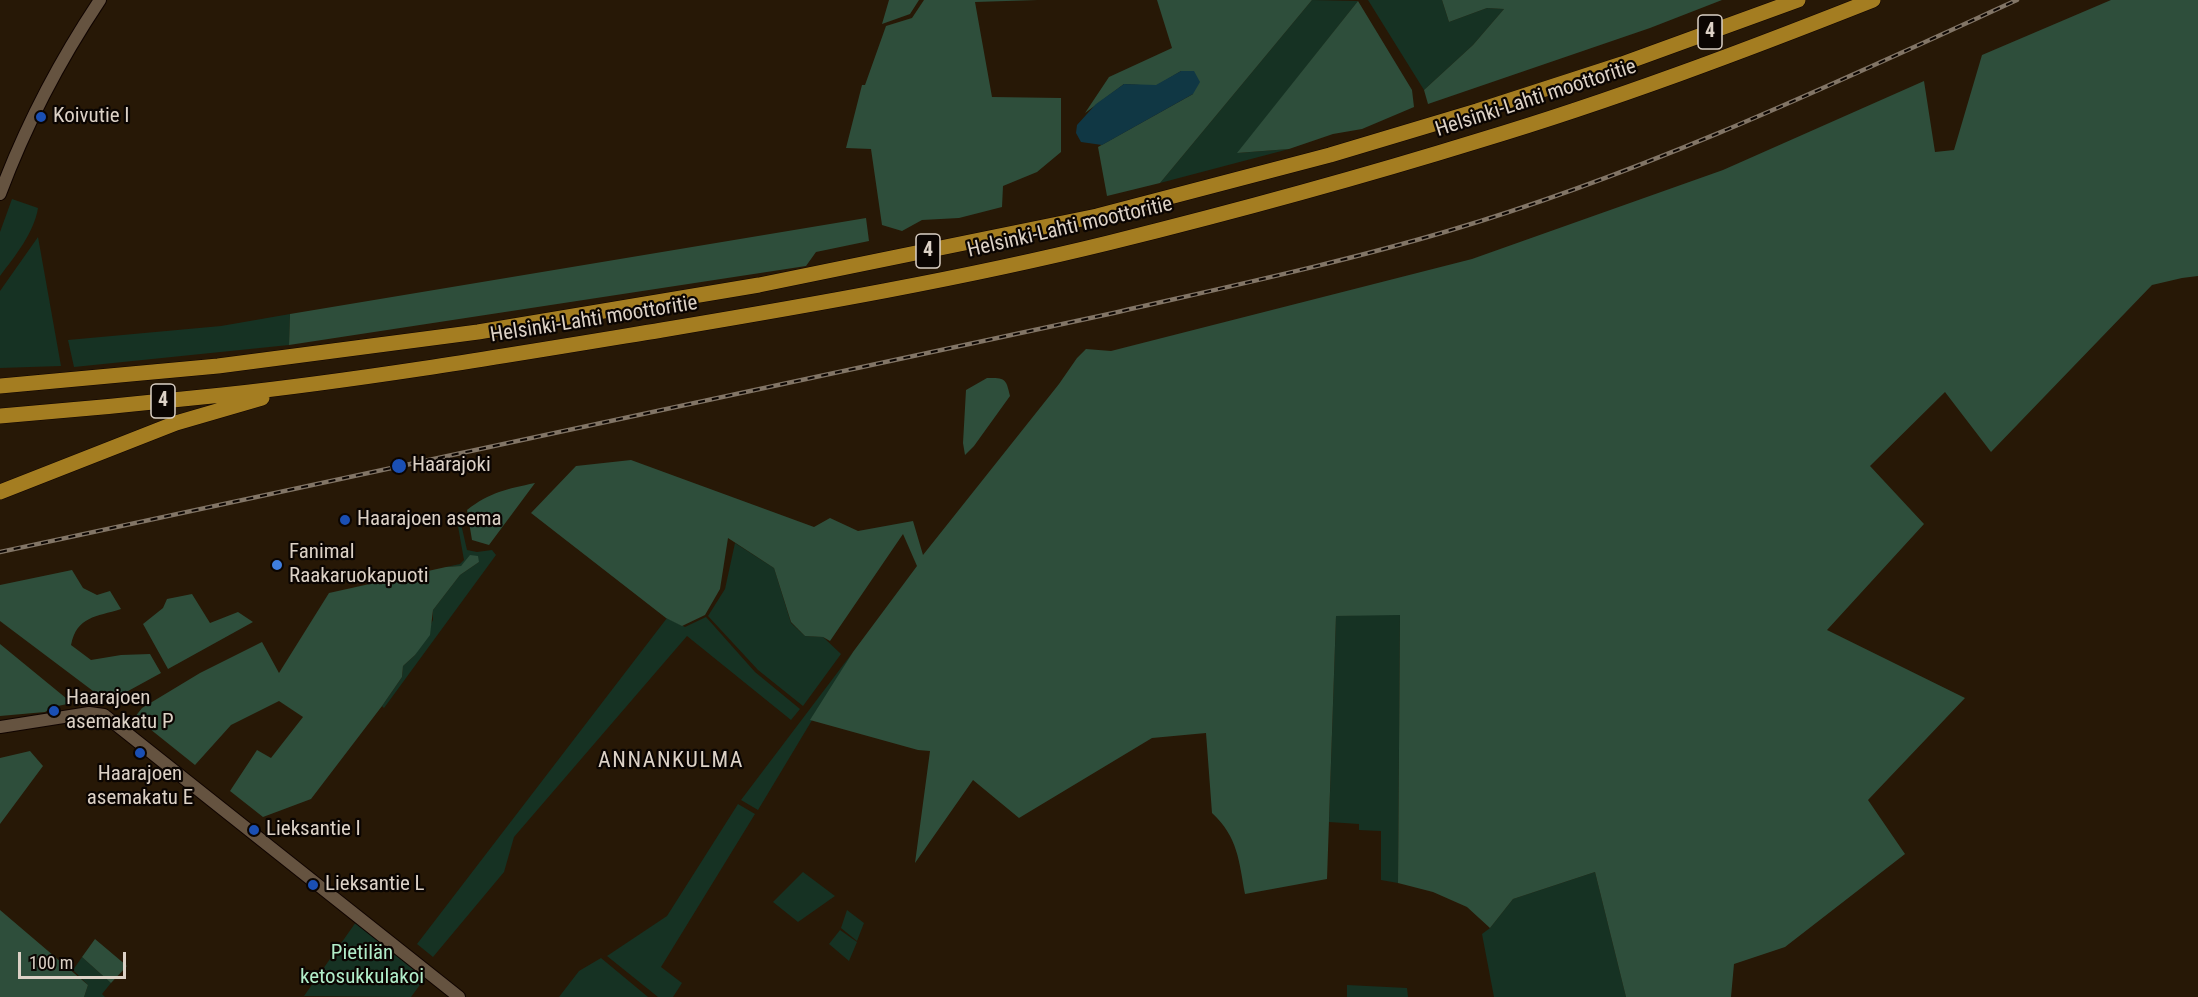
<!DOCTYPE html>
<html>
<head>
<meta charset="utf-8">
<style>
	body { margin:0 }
	#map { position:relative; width:2198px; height:997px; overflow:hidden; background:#271806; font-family:"Roboto Condensed",sans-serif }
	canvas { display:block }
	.scale { position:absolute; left:18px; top:952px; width:108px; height:27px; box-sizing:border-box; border:3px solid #dcd1c6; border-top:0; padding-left:8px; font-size:18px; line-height:21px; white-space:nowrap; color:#dcd1c6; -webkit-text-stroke:4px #0b0502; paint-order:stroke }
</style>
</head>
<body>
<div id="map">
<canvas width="2198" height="997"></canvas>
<div class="scale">100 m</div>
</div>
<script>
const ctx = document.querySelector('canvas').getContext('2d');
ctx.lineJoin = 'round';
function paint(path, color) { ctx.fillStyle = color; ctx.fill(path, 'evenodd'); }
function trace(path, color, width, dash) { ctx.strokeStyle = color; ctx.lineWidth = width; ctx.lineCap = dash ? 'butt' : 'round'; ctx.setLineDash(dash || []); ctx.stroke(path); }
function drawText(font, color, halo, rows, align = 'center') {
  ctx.font = font + ' "Roboto Condensed",sans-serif'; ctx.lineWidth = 4.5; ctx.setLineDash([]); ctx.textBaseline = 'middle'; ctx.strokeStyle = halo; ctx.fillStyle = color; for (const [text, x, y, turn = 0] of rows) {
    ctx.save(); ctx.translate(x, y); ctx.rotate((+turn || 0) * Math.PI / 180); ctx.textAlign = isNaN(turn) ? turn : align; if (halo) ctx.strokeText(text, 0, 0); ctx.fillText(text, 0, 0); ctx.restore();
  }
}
paint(new Path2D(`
	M 1312,0 L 1358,1 L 1238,153 L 1289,149 L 1160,183 Z
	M 1368,0 L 1442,0 L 1449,22 L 1487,8 L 1504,9 L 1473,45 L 1424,90 Z
	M 12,199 L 38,208 C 34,233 15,256 0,276 L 0,232 Z
	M 38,237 L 61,366 L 0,368 L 0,291 Z
	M 290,314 L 289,345 L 74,367 L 68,340 L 221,326 Z
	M 456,515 L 459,515 L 467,550 L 477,552 L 492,550 L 496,555 L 384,708 L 382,706 L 402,677 L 403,666 L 415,655 L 433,620 L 433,610 L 460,575 L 479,562 L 467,560 L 461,566 L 446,567 L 460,564 L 464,560 Z
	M 735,543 L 774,568 L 791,623 L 805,636 L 823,637 L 841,654 L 803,706 L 758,670 L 708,616 L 725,589 Z
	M 1400,613 L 1398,883 L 1381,880 L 1381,831 L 1359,830 L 1359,824 L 1329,822 L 1336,616 Z
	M 706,617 L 755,672 L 800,709 L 791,720 L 687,636 L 514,837 L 504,872 L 433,957 L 417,944 L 667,618 L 685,627 Z
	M 853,652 L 758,810 L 741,800 Z
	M 738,804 L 755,814 L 661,967 L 682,983 L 673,997 L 658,997 L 607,956 L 667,916 Z
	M 803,872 L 835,896 L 798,922 L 773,902 Z
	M 1595,872 L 1626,997 L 1494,997 L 1482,934 L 1490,928 L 1513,899 Z
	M 847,910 L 864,923 L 857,941 L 841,928 Z
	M 356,922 L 425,978 L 411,997 L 304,996 Z
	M 840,930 L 857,942 L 849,961 L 829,944 Z
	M 82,957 L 111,983 L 102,994 L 105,997 L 84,997 L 88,985 L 73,970 Z
	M 601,958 L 648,997 L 559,997 L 579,971 Z
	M 1347,985 L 1407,988 L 1408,997 L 1347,997 Z`), '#163223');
paint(new Path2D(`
	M 889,0 L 919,0 L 910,14 L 882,24 Z
	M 924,0 L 1038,0 L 975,2 L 992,97 L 1061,98 L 1061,152 L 1037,172 L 1003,186 L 1002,207 L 959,218 L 922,220 L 902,231 L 882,225 L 871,149 L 846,148 L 862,85 L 865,85 L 886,26 L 912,18 Z
	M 1157,0 L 1312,0 L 1160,183 L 1107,196 L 1098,147 L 1193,94 L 1181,71 L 1156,86 L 1124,84 L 1085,113 L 1109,77 L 1172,48 Z
	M 1442,0 L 1722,0 L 1650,28 L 1428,104 L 1424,90 L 1473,45 L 1504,9 L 1487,8 L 1449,22 Z
	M 2111,0 L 2198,0 L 2198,276 L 2182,278 L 2152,285 L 1991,452 L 1945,392 L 1870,466 L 1924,524 L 1827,630 L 1965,698 L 1868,800 L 1905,854 L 1785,947 L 1734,964 L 1731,997 L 1626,997 L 1595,872 L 1513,899 L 1490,928 L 1467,907 L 1433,892 L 1398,883 L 1400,615 L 1336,616 L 1327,879 L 1245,894 C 1239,861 1238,837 1212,813 L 1206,733 L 1152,738 L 1019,818 L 973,780 L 915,863 L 930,751 L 918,750 L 810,720 L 853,652 L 917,566 L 903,534 L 830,641 L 823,637 L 805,636 L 791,622 L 774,568 L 728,538 L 720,589 L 705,615 L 682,626 L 666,618 L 531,513 L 576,466 L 631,460 L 814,527 L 830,518 L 858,531 L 913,521 L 923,555 L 1059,384 L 1077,358 L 1086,349 L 1111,351 L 1472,259 L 1723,170 L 1924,81 L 1935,152 L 1954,150 L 1982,55 Z
	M 1358,1 L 1412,90 L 1414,107 L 1362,129 L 1333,134 L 1289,149 L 1237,153 Z
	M 866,218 L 869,241 L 816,252 L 806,266 L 289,345 L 290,314 Z
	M 987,378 C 1005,378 1006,378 1010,396 L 974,446 L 965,455 L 963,443 L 966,390 Z
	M 535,483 L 489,545 L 472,540 L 467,510 C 490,492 507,489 535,483 Z
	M 470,555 L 478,556 L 479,562 L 460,575 L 433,610 L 430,635 L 415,655 L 403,666 L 402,677 L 382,706 L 311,799 L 263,817 L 230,791 L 257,750 L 271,758 L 303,717 L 279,701 L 231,725 L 195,765 L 135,717 L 142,708 L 200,673 L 262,642 L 279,673 L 329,593 L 446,567 L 461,566 Z
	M 72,570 L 83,588 L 97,595 L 110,591 L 121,609 C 96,617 77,616 71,645 L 91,660 L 121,655 L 150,654 L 161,673 L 119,696 L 101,697 L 0,621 L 0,585 Z
	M 192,594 L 210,623 L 238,612 L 253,622 L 168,669 L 143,624 L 163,608 L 167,599 Z
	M 0,644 L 72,703 L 53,707 L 45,712 L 0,716 Z
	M 30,751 L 43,766 L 0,824 L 0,758 Z
	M 0,910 L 88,985 L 84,997 L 0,997 Z
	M 95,939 L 127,966 L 111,983 L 82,957 Z`), '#2e4e3b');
paint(new Path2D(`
	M 1181,71 L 1194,71 L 1200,82 L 1193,94 L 1102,145 L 1081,142 L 1076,133 L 1077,125 L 1096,104 L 1124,84 L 1156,85 Z`), '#103744');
const secondary = new Path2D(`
	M 0,194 C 25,127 60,60 100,0
	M 0,727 L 89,713 L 104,715 L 459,997`);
const highway = new Path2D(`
	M 0,386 L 218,366 L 478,332 L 759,285 L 1097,216 L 1330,155 L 1477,111 L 1622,64 L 1798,0
	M 0,416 C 74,410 148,403 222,395 C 369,379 516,354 662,330 C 811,305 961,279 1108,243 C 1233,212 1358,178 1481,140 C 1614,100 1744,51 1873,0
	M 0,492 L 176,423 L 262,398`);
trace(secondary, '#100400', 14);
trace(highway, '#100400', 16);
trace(secondary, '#655340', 12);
trace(highway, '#a47d21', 15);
const rail = new Path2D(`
	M 0,552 L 1109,314 C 1222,288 1336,264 1448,231 C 1644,173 1831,85 2017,0`);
trace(rail, '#827566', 4.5);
trace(rail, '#0b0502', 2, [7]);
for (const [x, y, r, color] of [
	[41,117,6,"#1a4fb4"],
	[399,466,8,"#1a4fb4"],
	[345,520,6,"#1a4fb4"],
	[277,565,6,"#3f7fe0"],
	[54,711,6,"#1a4fb4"],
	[140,753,6,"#1a4fb4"],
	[254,830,6,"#1a4fb4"],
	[313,885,6,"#1a4fb4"]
]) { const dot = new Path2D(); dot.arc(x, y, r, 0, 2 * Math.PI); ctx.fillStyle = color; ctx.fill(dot); trace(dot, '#0b0502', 2); }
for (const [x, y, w] of [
	[1710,32,24],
	[928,251,24],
	[163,401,24]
]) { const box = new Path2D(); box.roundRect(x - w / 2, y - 17, w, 34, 4.5); ctx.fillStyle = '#0b0502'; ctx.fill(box); trace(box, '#dcd1c6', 1.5); }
drawText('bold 20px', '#dcd1c6', null, [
	["4",1710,32],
	["4",928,251],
	["4",163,401]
]);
drawText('21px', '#dcd1c6', '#0b0502', [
	["Helsinki-Lahti moottoritie",1536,99,-18],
	["Helsinki-Lahti moottoritie",1070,228,-13],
	["Helsinki-Lahti moottoritie",594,320,-9]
]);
drawText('21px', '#dcd1c6', '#0b0502', [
	["Koivutie I",53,117],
	["Haarajoki",412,466],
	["Haarajoen asema",357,520],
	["Fanimal",289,553],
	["Raakaruokapuoti",289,577],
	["Haarajoen",66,699],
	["asemakatu P",66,723],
	["Haarajoen",140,775,"center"],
	["asemakatu E",140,799,"center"],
	["Lieksantie I",266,830],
	["Lieksantie L",325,885]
], 'left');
drawText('21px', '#b0ecc8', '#0b0502', [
	["Pietilän",362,954],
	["ketosukkulakoi",362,978]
]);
ctx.letterSpacing = '1.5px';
drawText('22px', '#dcd1c6', '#0b0502', [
	["ANNANKULMA",671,761]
]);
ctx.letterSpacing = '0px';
</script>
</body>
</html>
